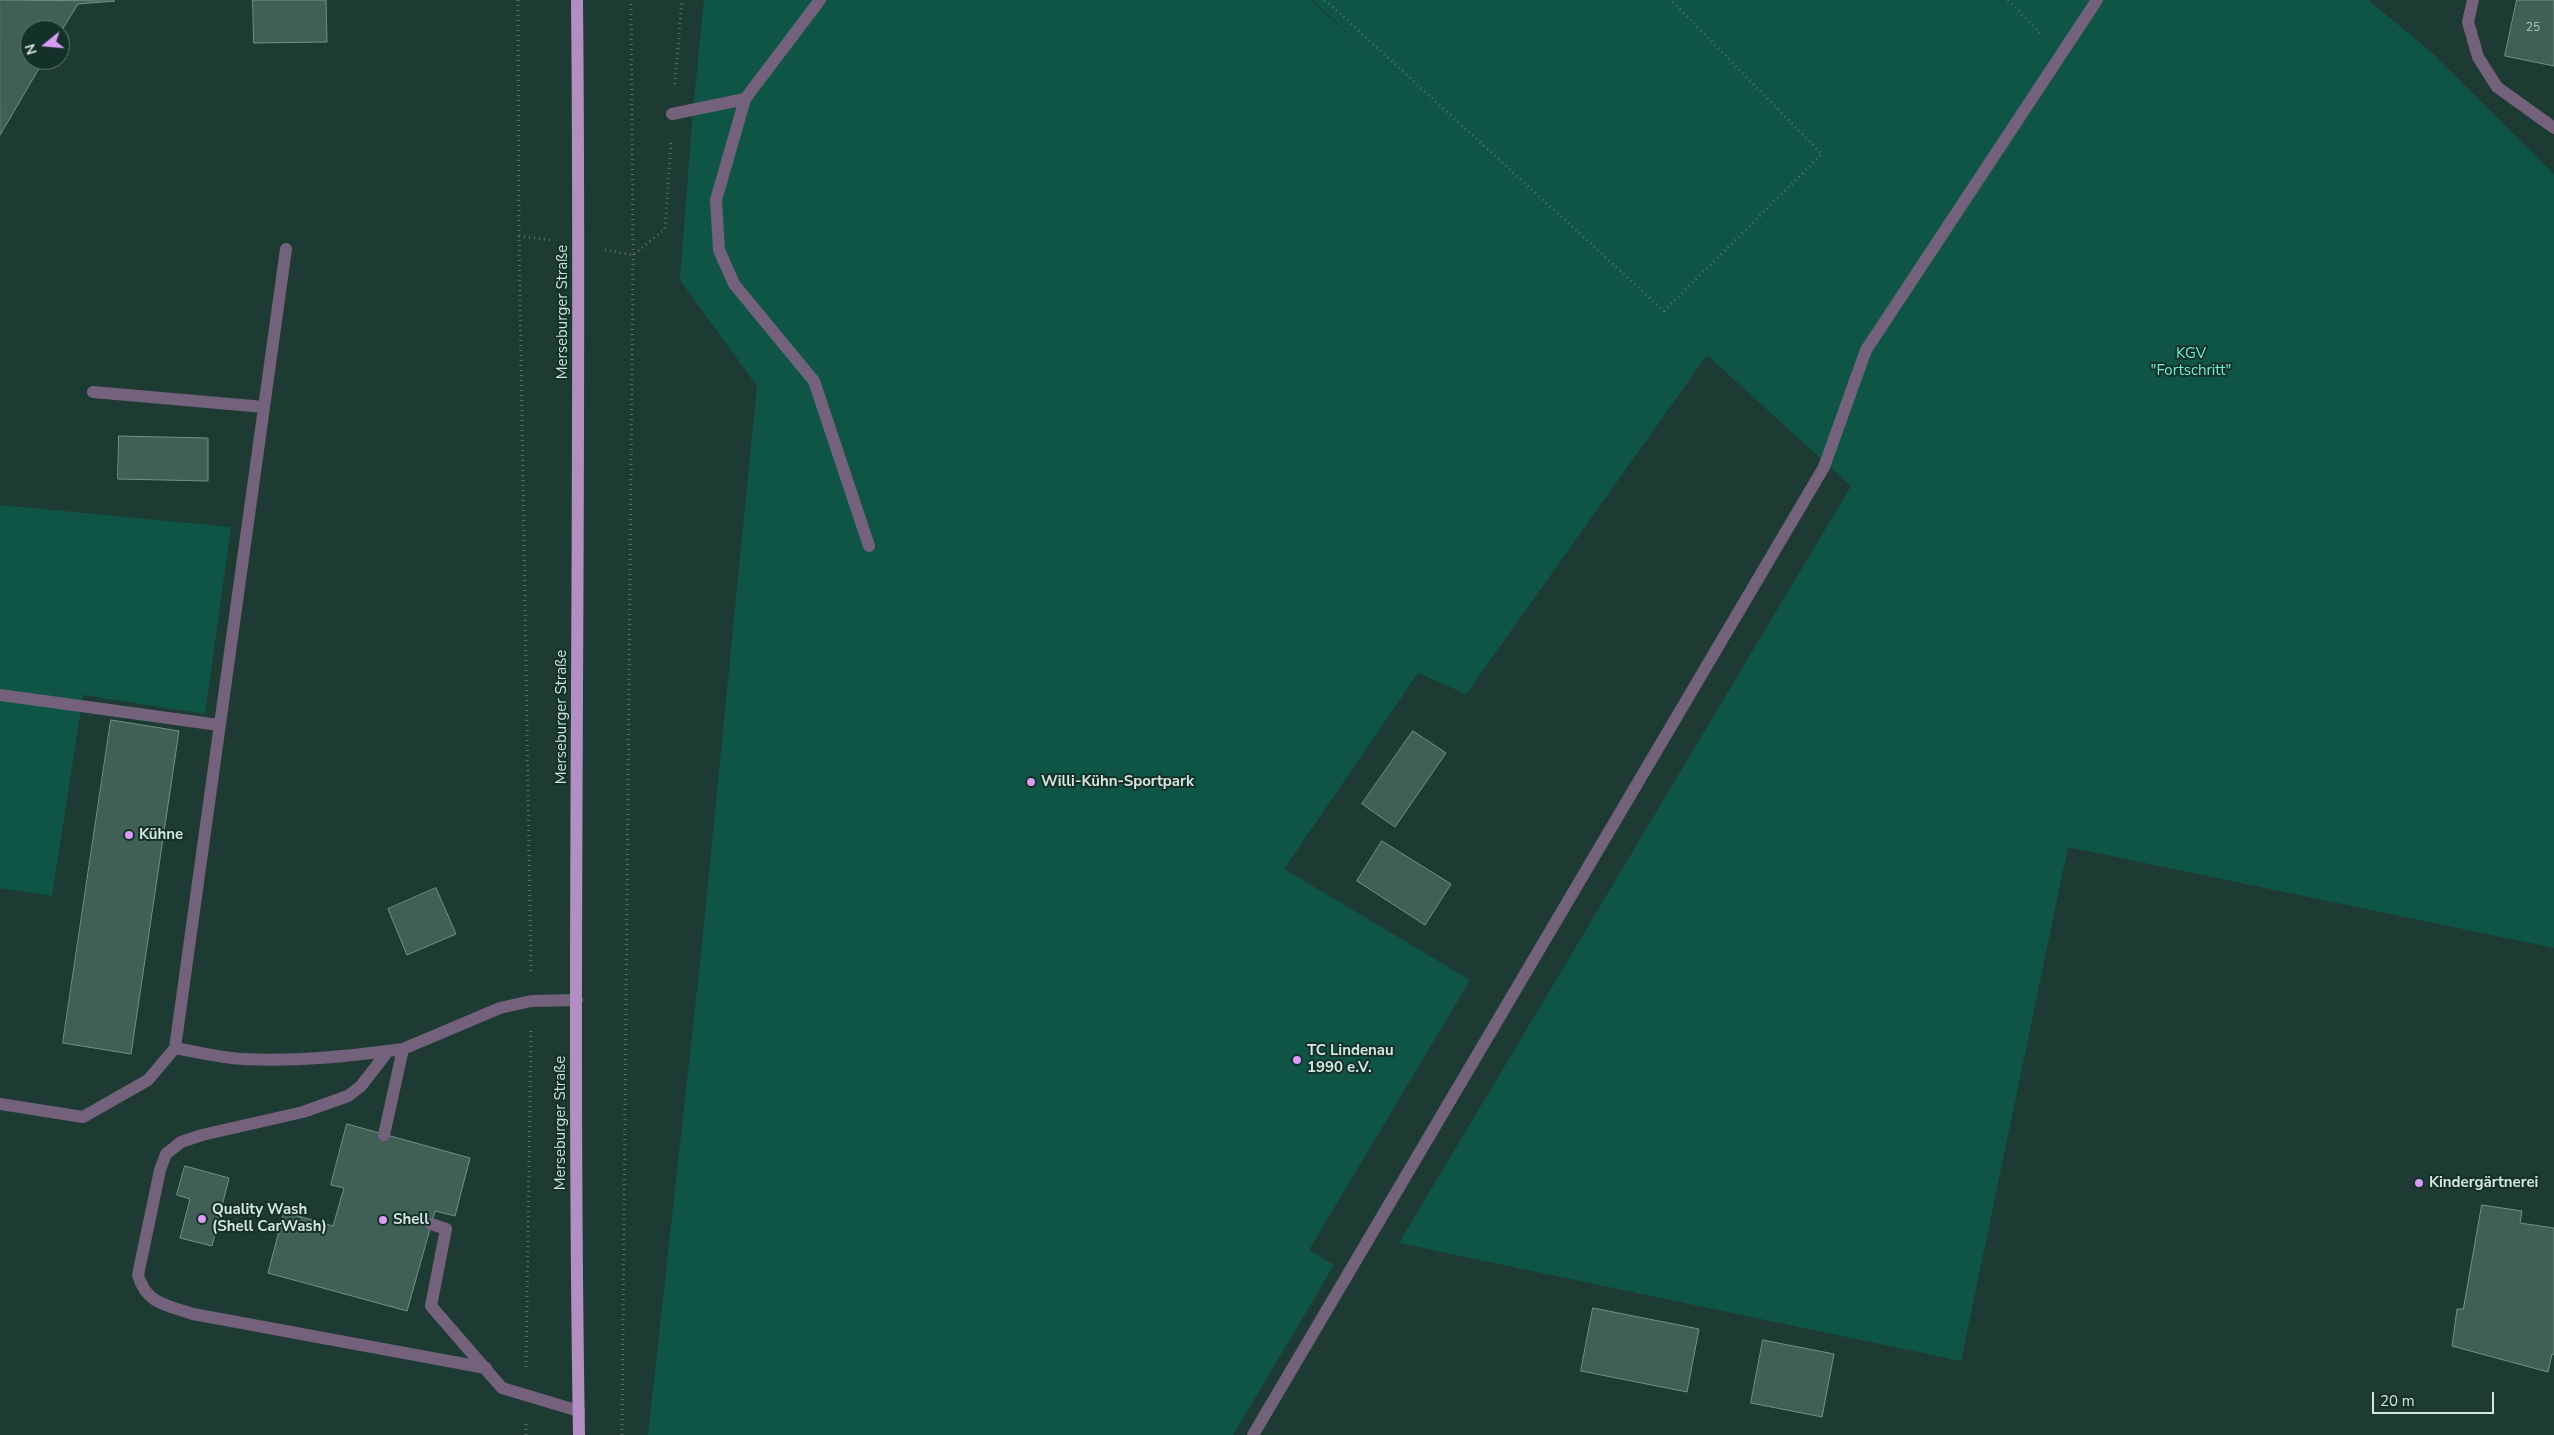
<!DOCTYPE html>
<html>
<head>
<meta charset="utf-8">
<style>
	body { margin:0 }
	#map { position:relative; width:2554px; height:1435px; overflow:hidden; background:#1e3b33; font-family:"Nunito Sans",sans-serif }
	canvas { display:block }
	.north { position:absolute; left:20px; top:20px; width:50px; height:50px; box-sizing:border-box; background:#133129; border:1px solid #617972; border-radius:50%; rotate:253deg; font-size:14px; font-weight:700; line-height:20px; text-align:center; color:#d5e5e0 }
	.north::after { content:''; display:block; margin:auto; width:18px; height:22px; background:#da9af6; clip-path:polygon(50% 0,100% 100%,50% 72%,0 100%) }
	.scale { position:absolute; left:2372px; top:1392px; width:122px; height:22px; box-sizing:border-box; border:2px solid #d5e5e0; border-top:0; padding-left:6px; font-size:15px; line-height:18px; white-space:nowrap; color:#d5e5e0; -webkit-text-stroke:4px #133129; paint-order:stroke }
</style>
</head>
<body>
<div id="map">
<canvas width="2554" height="1435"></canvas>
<div class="north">N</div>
<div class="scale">20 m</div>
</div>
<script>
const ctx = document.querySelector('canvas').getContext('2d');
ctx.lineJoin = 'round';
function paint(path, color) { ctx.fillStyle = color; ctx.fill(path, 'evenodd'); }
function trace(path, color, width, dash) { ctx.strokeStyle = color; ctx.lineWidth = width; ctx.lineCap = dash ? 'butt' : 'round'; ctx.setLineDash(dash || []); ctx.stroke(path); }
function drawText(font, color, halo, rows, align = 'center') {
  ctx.font = font + ' "Nunito Sans",sans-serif'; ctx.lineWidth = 4; ctx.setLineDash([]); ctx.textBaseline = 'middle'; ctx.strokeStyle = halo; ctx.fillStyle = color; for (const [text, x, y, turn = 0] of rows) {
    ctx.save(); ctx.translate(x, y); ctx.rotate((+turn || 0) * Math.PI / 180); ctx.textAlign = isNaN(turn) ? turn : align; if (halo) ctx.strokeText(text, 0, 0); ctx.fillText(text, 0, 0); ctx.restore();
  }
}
paint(new Path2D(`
	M 704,0 L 1310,0 L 1376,59 L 1312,0 L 2368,0 L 2429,50 L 2554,174 L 2554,948 L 2068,847 L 1961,1361 L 1399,1243 L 1851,486 L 1707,355 L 1466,694 L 1418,673 L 1284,869 L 1470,980 L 1309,1250 L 1334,1265 L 1233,1435 L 648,1435 L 701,953 L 757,386 L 680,280 L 693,110 Z
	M 0,505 L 231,527 L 205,714 L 83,695 L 52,896 L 0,888 Z`), '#0f5546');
const building = new Path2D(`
	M 0,0 L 115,1 L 78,4 L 60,33 L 60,30 L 30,30 L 30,60 L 44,60 L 0,135 Z
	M 253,0 L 326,0 L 327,42 L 254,43 Z
	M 2517,0 L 2554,0 L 2554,66 L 2505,56 Z
	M 119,436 L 208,438 L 208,481 L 118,479 Z
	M 111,720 L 179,731 L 131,1054 L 63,1043 Z
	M 1413,731 L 1446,753 L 1395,827 L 1362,804 Z
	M 1382,841 L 1451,884 L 1425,925 L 1357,881 Z
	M 436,888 L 456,934 L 407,955 L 388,909 Z
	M 347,1124 L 470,1158 L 455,1216 L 435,1211 L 407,1311 L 268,1273 L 284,1212 L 333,1226 L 344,1188 L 331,1185 Z
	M 185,1166 L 229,1178 L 212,1246 L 180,1238 L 190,1199 L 177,1195 Z
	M 2482,1205 L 2522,1211 L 2520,1223 L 2554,1228 L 2554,1355 L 2552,1354 L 2548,1372 L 2452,1346 L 2457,1309 L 2463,1309 Z
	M 1593,1308 L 1699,1329 L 1687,1392 L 1581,1371 Z
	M 1763,1340 L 1834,1354 L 1822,1417 L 1751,1403 Z`);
paint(building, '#405f55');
trace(building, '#719187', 1);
trace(new Path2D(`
	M 518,0 L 519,236 L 531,974
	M 1325,0 L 1664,311 L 1822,154 L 1671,0
	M 2008,0 L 2041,34
	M 675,84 L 682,0
	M 519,236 L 550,240
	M 605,250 L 633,255 L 665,229 L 671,140
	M 526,1367 L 531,1031
	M 526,1435 L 526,1423
	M 622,1435 L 633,255 L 631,0`), '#556e67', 3, [1, 4]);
trace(new Path2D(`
	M 2473,0 L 2468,22 L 2478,57 L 2497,87 L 2554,128
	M 745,99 L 716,200 L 719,250 L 734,284 L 814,381 L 869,546
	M 672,114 L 745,99 L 820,0
	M 93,392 L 264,407
	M 0,695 L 219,725
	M 175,1048 L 286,249
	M 388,1051 L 361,1086 L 348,1096 L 303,1112 L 202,1135 L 181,1142 L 166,1154 L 160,1170 L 138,1275 C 146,1304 167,1305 193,1314 L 486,1368
	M 0,1104 L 83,1117 L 148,1080 L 175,1048 C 197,1052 220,1058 243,1059 C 297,1062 349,1056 403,1049 L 500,1008 L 531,1001 L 577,1000
	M 384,1135 L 403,1049
	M 431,1224 L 446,1229 L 431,1306 L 502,1388 L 579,1411
	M 1253,1435 L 1824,467 L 1866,350 L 2097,0`), '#74627c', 12);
trace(new Path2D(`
	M 577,0 C 582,478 571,957 579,1435`), '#b28ec3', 12);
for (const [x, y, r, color] of [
	[1031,782,5,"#da9af6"],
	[129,835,5,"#da9af6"],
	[1297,1060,5,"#da9af6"],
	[2419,1183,5,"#da9af6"],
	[202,1219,5,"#da9af6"],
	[383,1220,5,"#da9af6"]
]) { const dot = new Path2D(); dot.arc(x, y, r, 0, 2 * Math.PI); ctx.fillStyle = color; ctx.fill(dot); trace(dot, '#133129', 2); }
drawText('12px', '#b0c4bd', null, [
	["25",2533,28]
]);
drawText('15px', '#d5e5e0', '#133129', [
	["Merseburger Straße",563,312,-90],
	["Merseburger Straße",562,717,-90],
	["Merseburger Straße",561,1123,-90]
]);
drawText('15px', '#6af4d0', '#133129', [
	["KGV",2191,354],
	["\"Fortschritt\"",2191,371]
]);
drawText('bold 15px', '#d5e5e0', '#133129', [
	["Willi-Kühn-Sportpark",1041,782],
	["Kühne",139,835],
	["TC Lindenau",1307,1051],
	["1990 e.V.",1307,1068],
	["Kindergärtnerei",2429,1183],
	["Quality Wash",212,1210],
	["(Shell CarWash)",212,1227],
	["Shell",393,1220]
], 'left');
</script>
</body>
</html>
